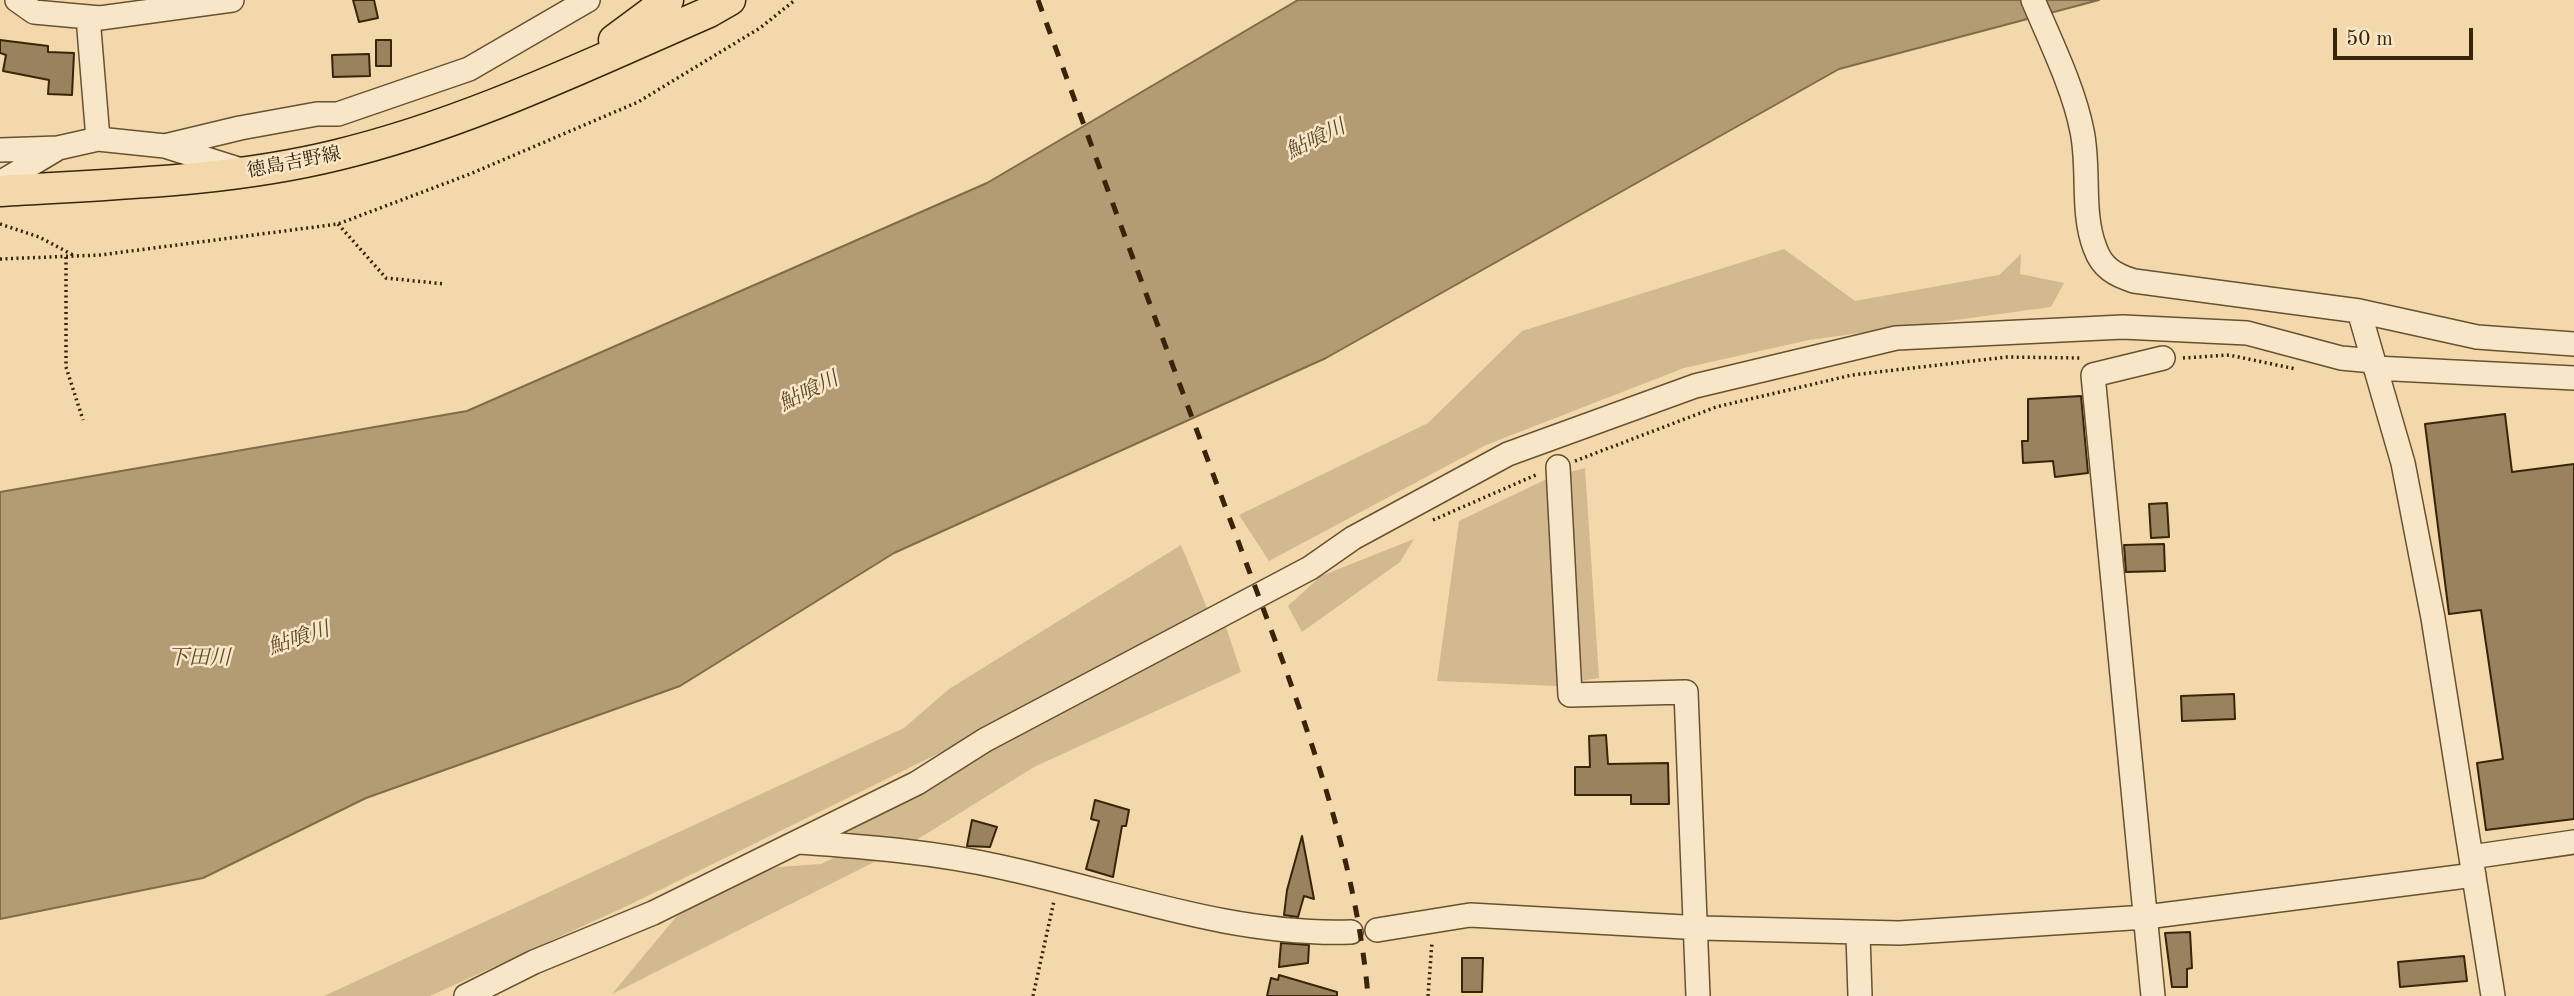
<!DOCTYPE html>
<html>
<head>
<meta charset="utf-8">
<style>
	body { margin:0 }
	#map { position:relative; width:2574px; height:996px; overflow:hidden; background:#f3d8ab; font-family:"Old Standard TT",serif }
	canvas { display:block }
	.scale { position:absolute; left:2333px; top:28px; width:140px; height:32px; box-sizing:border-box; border:4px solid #382408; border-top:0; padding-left:9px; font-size:21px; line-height:24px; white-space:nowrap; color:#382408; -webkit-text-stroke:5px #f7e6c8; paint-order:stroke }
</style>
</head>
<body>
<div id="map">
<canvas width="2574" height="996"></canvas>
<div class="scale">50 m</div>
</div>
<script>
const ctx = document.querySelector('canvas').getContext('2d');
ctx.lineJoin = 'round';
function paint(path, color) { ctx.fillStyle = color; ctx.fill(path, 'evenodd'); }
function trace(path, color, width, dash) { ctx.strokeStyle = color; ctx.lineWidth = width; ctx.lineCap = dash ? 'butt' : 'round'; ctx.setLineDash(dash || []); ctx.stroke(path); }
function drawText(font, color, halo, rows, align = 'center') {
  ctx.font = font + ' "Old Standard TT","Noto Serif JP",serif'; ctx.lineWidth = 5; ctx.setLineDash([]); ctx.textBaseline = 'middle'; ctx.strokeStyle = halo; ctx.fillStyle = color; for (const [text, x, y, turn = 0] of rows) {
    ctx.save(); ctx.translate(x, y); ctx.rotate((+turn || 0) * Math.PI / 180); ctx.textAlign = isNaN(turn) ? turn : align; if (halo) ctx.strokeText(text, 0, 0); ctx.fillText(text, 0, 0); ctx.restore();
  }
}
paint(new Path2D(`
	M 1784,249 L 1855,301 L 1999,275 L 2021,254 L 2020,274 L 2064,283 L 2051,307 L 1809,340 L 1684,368 L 1486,445 L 1269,561 L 1239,515 L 1428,423 L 1522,331 Z
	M 1585,468 L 1599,678 L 1575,682 L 1566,473 Z
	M 1551,477 L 1557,686 L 1437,681 L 1459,521 Z
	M 1414,539 L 1400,562 L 1302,632 L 1288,606 L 1321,576 Z
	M 1181,545 L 1210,615 L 958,744 L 629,905 L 430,996 L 324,996 L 904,728 L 949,689 Z
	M 1226,627 L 1241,672 L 1034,767 L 910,844 L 612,994 L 676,917 L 729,885 L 778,867 L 821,864 L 862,844 L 845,828 L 1042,717 Z`), '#d3b98f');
const water = new Path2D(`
	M 1298,0 L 2099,0 L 1839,69 L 1326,358 L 894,553 L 680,686 L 366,798 L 203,878 L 0,919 L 0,492 L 467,411 L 987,183 Z`);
paint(water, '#b39b74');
trace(water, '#826b49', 2);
const building = new Path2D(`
	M 353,0 L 374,0 L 378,18 L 359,22 Z
	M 0,40 L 48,46 L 48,52 L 74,53 L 72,95 L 48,94 L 49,80 L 3,71 L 6,55 L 0,53 Z
	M 376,40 L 391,40 L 391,66 L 376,66 Z
	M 369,54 L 370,76 L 333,77 L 332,55 Z
	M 2081,396 L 2088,473 L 2055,477 L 2053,461 L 2023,463 L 2022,441 L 2028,441 L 2028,399 Z
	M 2505,414 L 2512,472 L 2574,464 L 2574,819 L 2486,830 L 2477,763 L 2503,759 L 2481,610 L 2449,614 L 2425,424 Z
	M 2167,503 L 2169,537 L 2151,538 L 2149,504 Z
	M 2164,544 L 2165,571 L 2126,572 L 2124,545 Z
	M 2234,694 L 2235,719 L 2182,721 L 2181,696 Z
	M 1606,735 L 1608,764 L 1668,763 L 1669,804 L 1631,804 L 1631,795 L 1575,795 L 1575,767 L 1590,767 L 1589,736 Z
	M 1095,800 L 1129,810 L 1126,826 L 1122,826 L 1113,877 L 1086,869 L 1099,821 L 1091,819 Z
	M 972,820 L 997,827 L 990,847 L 967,846 Z
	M 1302,836 L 1314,899 L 1304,896 L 1298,917 L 1284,915 L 1287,890 Z
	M 2190,932 L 2192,968 L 2187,969 L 2187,987 L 2172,987 L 2165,933 Z
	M 1281,943 L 1309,945 L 1308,963 L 1279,967 Z
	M 2464,956 L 2467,981 L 2400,987 L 2398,962 Z
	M 1462,958 L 1483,958 L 1482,992 L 1462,992 Z
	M 1279,975 L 1337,992 L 1337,996 L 1267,996 L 1271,978 L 1278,980 Z`);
paint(building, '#99825d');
trace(building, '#382408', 2);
const minor = new Path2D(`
	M 17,0 L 34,12 L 100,18 L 232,0
	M 2033,0 C 2050,40 2074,89 2082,131 C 2090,169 2081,212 2095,248 C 2102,268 2115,275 2134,281 L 2359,311 L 2477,337 L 2574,344
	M 88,17 L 98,139
	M 165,146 L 241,170
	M 0,150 L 58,148 L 98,139 L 165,146 L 240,128 L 317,114 L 338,114 L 469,69 L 588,0
	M 0,183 L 55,150
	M 2359,311 L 2403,463 L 2433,618 L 2493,996
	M 2375,368 L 2574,378
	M 1558,467 L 1570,695 L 1686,692 L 1698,996
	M 800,842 C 868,847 934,852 1001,867 C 1117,892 1231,936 1351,932
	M 2471,857 L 2574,842
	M 1377,930 L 1470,915 L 1702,928 L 1899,933 L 2146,917 L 2474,875
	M 1858,934 L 1860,996
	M 466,996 L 534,962 L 653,913 L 917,783 L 985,740 L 1310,568 L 1353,538 L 1508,454 L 1695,386 L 1896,338 L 2123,327 L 2247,333 L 2341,358 L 2373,361
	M 2153,996 L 2093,375 L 2163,358`);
const major = new Path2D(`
	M 614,40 L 668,0
	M 0,191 C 113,184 227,182 337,155 C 466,124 587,65 709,12 L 730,0`);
trace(minor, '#675131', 26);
trace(major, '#382408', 33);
trace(new Path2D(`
	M 0,224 L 39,237 L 75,256
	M 338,224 L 386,278 L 445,284
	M 66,257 L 66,367 L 83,420
	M 0,259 L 100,255 L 338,224 L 470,174 L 638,102 L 760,28 L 795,0
	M 2183,358 L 2229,355 L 2296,369
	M 1575,461 L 1716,407 L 1852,375 L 2007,357 L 2081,358
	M 1433,520 L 1538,474
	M 1033,996 L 1054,901
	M 1428,996 L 1432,942`), '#382408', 3.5, [2, 3.5]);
trace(minor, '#f7e6c8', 23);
trace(major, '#f3d8ab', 30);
trace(new Path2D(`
	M 1038,0 C 1103,177 1168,354 1234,530 C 1289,680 1354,835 1368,996`), '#382408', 5, [12, 12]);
drawText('19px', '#382408', '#f7e6c8', [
	["徳島吉野線",294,163,-11]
]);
drawText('italic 21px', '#5d4828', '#f7e6c8', [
	["鮎喰川",1316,140,-26],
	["鮎喰川",809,392,-26],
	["鮎喰川",299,639,-18],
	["下田川",199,658]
]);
</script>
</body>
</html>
